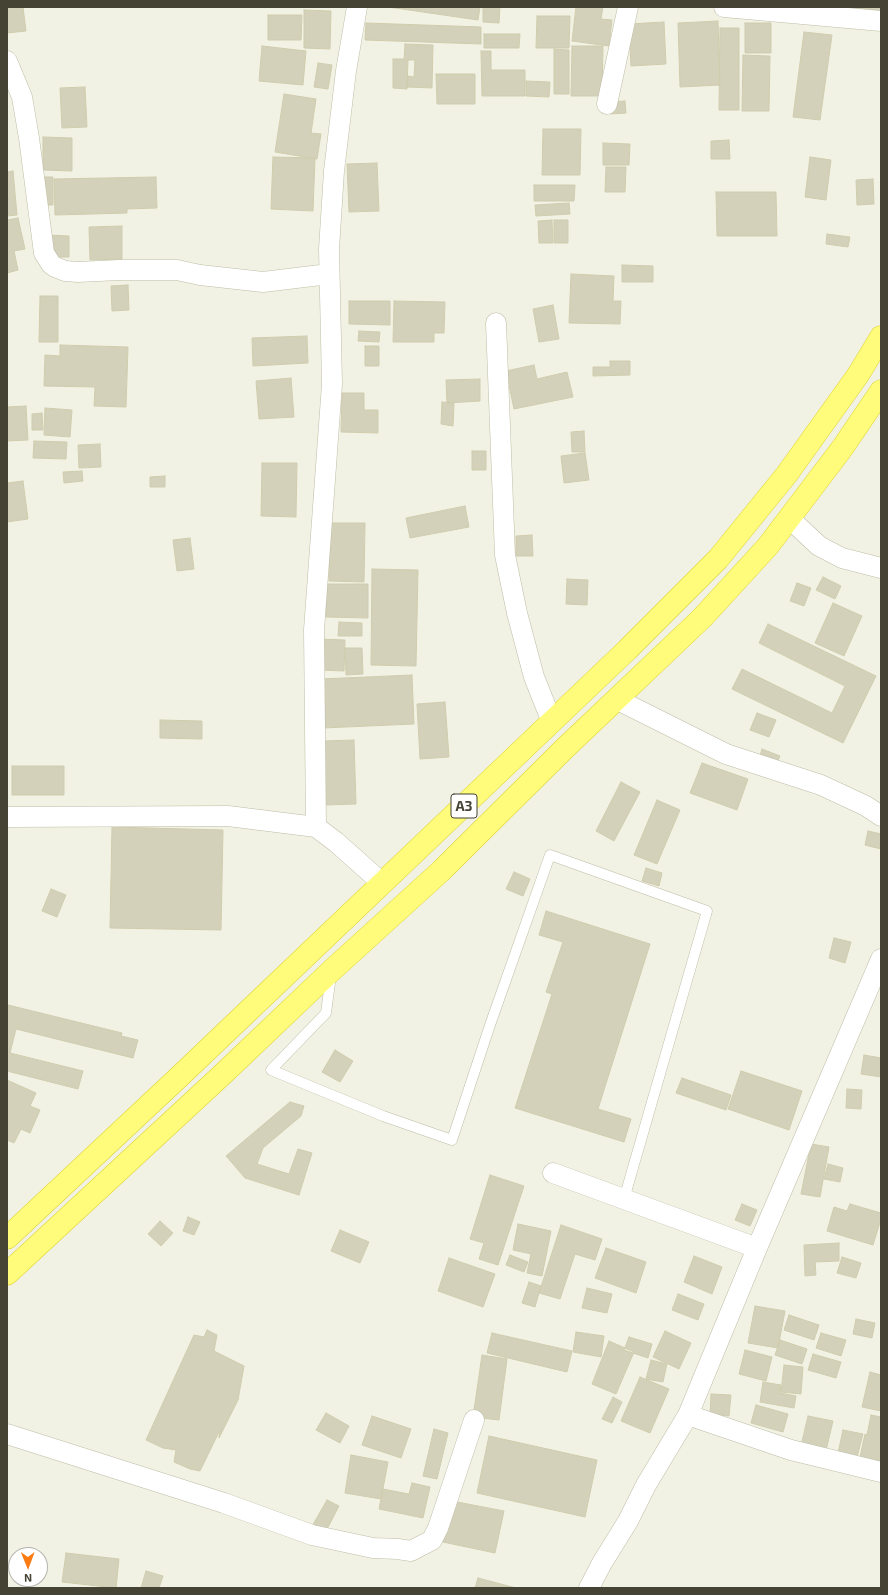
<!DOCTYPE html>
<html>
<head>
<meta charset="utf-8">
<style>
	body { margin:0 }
	#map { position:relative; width:888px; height:1595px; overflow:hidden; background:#f2f2e4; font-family:"Exo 2",sans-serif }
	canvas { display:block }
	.frame { position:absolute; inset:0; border:8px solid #444334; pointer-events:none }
	.north { position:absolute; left:8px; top:1547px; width:40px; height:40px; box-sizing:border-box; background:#fff; border:1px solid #b4b4ae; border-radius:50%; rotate:179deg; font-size:11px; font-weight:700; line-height:16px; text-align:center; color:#444334 }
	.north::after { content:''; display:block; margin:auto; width:14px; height:18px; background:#fb7b13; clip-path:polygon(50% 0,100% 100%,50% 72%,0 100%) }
</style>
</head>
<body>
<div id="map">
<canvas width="888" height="1595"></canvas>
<div class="frame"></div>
<div class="north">N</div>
</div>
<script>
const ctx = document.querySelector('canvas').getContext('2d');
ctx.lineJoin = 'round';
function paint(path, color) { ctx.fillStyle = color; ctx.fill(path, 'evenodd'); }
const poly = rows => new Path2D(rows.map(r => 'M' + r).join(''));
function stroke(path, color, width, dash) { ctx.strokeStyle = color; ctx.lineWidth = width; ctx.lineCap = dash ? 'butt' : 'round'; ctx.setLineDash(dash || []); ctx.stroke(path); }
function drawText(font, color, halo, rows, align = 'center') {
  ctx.font = font + ' "Exo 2",sans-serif'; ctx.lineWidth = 3; ctx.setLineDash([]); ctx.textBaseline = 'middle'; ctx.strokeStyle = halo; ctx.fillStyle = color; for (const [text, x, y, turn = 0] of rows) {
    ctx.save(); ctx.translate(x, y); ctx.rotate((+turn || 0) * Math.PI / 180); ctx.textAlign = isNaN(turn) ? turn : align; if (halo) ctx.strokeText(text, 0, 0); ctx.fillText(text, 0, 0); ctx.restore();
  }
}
const building = poly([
	[7,7,23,7,26,31,7,33,7,7],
	[388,7,480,7,478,20,388,7],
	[483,7,500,7,499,23,483,22,483,7],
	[576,7,603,7,601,19,612,20,609,46,572,41,576,7],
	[842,7,881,7,881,14,842,12,842,7],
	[304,10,331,11,330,49,304,48,304,10],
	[268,15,302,15,301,40,268,40,268,15],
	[537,16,570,16,569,48,536,48,537,16],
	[718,21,720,85,680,87,678,23,718,21],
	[664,22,666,64,631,66,629,24,664,22],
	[366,23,481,27,481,44,365,40,366,23],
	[745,23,771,23,771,53,745,53,745,23],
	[720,28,739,28,739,110,719,110,720,28],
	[804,32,832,35,820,120,793,117,804,32],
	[484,34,520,34,519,48,484,48,484,34],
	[405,44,433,45,432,88,407,87,408,76,414,77,415,60,404,60,405,44],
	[262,46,306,51,303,85,259,81,262,46],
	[572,46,603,46,602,96,571,96,572,46],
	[554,49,569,50,569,94,554,94,554,49],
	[481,51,491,51,491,70,525,70,525,96,482,96,481,51],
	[743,55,770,56,769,111,742,111,743,55],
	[393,59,408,59,407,89,393,88,393,59],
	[318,63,332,65,328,89,314,87,318,63],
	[436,74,475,74,475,104,437,104,436,74],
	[526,81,550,82,549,97,526,96,526,81],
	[85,87,87,127,62,128,60,88,85,87],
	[284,94,316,99,311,133,321,134,317,159,275,152,284,94],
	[625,101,626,113,610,114,609,102,625,101],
	[543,129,581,129,580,175,542,175,543,129],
	[43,137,72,138,72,171,43,170,43,137],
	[729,140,730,159,711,159,711,141,729,140],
	[603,143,630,144,629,165,603,165,603,143],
	[273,157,315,158,313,211,271,209,273,157],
	[810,157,831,160,826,200,805,197,810,157],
	[377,163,379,211,349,212,347,164,377,163],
	[606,167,626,167,625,192,605,192,606,167],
	[13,171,17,215,7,216,7,172,13,171],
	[38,177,53,177,53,205,38,205,38,177],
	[156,177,157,208,127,209,127,213,55,215,54,179,156,177],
	[873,179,874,204,857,205,856,180,873,179],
	[534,185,575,185,574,201,534,201,534,185],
	[716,192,776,192,777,236,717,236,716,192],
	[569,203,570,214,536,216,535,205,569,203],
	[18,218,25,249,14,251,18,270,7,273,7,220,18,218],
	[552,220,553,243,539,243,538,221,552,220],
	[554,220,568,220,568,243,554,243,554,220],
	[122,226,122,259,90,260,89,227,122,226],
	[827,234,850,237,848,247,826,244,827,234],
	[48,235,69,236,69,257,48,257,48,235],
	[622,265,653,266,653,282,622,282,622,265],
	[571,274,614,276,613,301,621,301,620,324,569,323,571,274],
	[128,285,129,310,112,311,111,286,128,285],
	[40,296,58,296,58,342,39,342,40,296],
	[349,301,390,301,390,325,349,324,349,301],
	[394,301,445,302,444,333,434,333,434,342,393,342,394,301],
	[553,305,559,339,539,342,533,309,553,305],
	[359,331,380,332,379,342,358,341,359,331],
	[307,336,308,363,253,366,252,338,307,336],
	[60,345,128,347,126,407,94,406,95,387,44,386,45,355,60,356,60,345],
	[365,346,379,346,379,366,365,366,365,346],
	[610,361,630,361,630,375,593,376,593,367,610,367,610,361],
	[534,365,537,379,567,372,573,397,514,409,506,371,534,365],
	[291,378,294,417,259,419,256,381,291,378],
	[480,379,480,401,447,403,446,380,480,379],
	[342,393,364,393,364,410,378,410,378,433,341,432,342,393],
	[442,402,454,403,453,426,441,424,442,402],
	[26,406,28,440,7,441,7,407,26,406],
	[45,408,72,410,70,437,44,435,45,408],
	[42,413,43,430,32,430,32,414,42,413],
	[584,431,585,452,572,452,571,432,584,431],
	[34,441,67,442,66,459,33,458,34,441],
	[100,444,101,467,79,468,78,445,100,444],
	[472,451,486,451,486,470,472,470,472,451],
	[585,453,589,480,564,483,561,456,585,453],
	[262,463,297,463,296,517,261,516,262,463],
	[82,471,83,481,64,483,63,472,82,471],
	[165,476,165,487,150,487,150,477,165,476],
	[23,481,28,519,7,522,7,483,23,481],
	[465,506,469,527,410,538,406,518,465,506],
	[330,523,365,523,364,582,329,581,330,523],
	[532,535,533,556,516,556,516,536,532,535],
	[190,538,194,569,177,571,173,540,190,538],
	[372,569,418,570,416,666,371,665,372,569],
	[823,577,841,586,835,599,816,590,823,577],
	[567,579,588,580,587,605,566,604,567,579],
	[797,583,811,588,804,606,790,601,797,583],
	[326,584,368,584,368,618,326,617,326,584],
	[833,603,862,616,844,656,815,643,833,603],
	[339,622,362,623,362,636,338,636,339,622],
	[768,624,876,676,843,743,732,689,742,669,832,713,845,686,759,643,768,624],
	[320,639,345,640,344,671,318,670,320,639],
	[345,648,362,648,363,674,346,675,345,648],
	[412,675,414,724,323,728,321,679,412,675],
	[445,702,449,757,420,759,417,704,445,702],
	[757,713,776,720,769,737,750,730,757,713],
	[160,720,202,721,202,739,160,738,160,720],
	[354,740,356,804,325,805,323,741,354,740],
	[762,749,780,756,776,765,759,759,762,749],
	[702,763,748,779,737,810,690,793,702,763],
	[12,766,64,766,64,795,12,795,12,766],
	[621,782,640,792,614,841,596,831,621,782],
	[657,800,680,810,657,864,634,855,657,800],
	[112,827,223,830,221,930,110,928,112,827],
	[868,831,881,834,881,849,865,845,868,831],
	[646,868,662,873,659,886,642,881,646,868],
	[514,872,530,879,523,896,506,889,514,872],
	[51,889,66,895,57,917,42,911,51,889],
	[546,911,650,944,598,1109,631,1119,624,1142,515,1108,552,994,546,992,563,942,539,935,546,911],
	[834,938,851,942,845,963,829,958,834,938],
	[8,1005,122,1033,121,1036,138,1040,133,1058,16,1029,10,1053,83,1071,78,1089,7,1071,7,1011,8,1005],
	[335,1050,353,1061,340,1082,322,1072,335,1050],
	[864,1055,881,1058,881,1077,861,1074,864,1055],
	[741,1071,802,1091,789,1130,728,1109,741,1071],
	[682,1078,731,1095,726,1110,676,1093,682,1078],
	[7,1080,36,1093,30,1106,40,1110,30,1133,21,1129,14,1143,7,1140,7,1080],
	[847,1089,862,1090,861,1109,846,1108,847,1089],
	[290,1102,304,1106,301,1116,263,1148,257,1164,289,1174,298,1149,312,1153,299,1195,245,1178,226,1156,290,1102],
	[811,1144,829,1147,820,1197,801,1194,811,1144],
	[828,1164,843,1168,840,1182,824,1179,828,1164],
	[490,1175,524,1186,498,1265,479,1259,484,1243,470,1239,490,1175],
	[742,1204,757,1210,750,1226,735,1220,742,1204],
	[850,1204,881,1213,881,1219,873,1245,827,1231,834,1207,847,1211,850,1204],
	[188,1217,200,1222,194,1235,183,1231,188,1217],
	[160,1221,173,1233,161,1246,148,1234,160,1221],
	[518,1224,551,1231,542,1276,527,1273,531,1254,513,1250,518,1224],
	[561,1225,602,1239,595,1260,575,1254,560,1299,539,1293,561,1225],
	[340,1230,369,1242,360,1263,331,1251,340,1230],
	[839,1243,839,1261,815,1262,816,1275,805,1276,804,1245,839,1243],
	[606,1248,646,1262,636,1293,595,1278,606,1248],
	[510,1255,528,1262,524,1272,506,1265,510,1255],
	[694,1256,722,1267,712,1294,684,1282,694,1256],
	[842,1257,861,1263,856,1278,837,1273,842,1257],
	[449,1258,495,1274,483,1307,438,1291,449,1258],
	[529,1282,541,1286,535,1307,522,1303,529,1282],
	[587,1288,612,1294,607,1313,582,1308,587,1288],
	[678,1294,704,1304,698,1320,672,1310,678,1294],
	[755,1306,785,1311,778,1348,748,1343,755,1306],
	[789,1315,819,1325,814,1340,784,1330,789,1315],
	[856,1319,875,1323,872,1338,853,1334,856,1319],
	[207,1330,217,1335,214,1351,244,1366,238,1400,219,1438,220,1430,200,1471,190,1469,174,1462,176,1450,163,1448,146,1440,194,1335,204,1337,207,1330],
	[665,1331,691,1343,679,1369,653,1357,665,1331],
	[576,1332,604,1336,601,1357,573,1352,576,1332],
	[492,1333,572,1351,567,1372,487,1353,492,1333],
	[821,1333,846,1340,841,1356,816,1348,821,1333],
	[629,1337,652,1344,648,1358,624,1350,629,1337],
	[780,1340,807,1349,802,1364,775,1355,780,1340],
	[609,1341,634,1352,616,1394,592,1384,609,1341],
	[745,1350,772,1357,766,1381,739,1374,745,1350],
	[813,1354,841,1362,836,1378,808,1370,813,1354],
	[482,1355,507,1359,499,1420,473,1417,482,1355],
	[651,1360,667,1364,663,1382,646,1379,651,1360],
	[784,1365,803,1367,801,1394,781,1392,784,1365],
	[870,1372,881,1375,881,1411,862,1407,870,1372],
	[640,1377,669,1389,650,1433,621,1421,640,1377],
	[763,1382,781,1385,780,1393,796,1396,794,1408,760,1402,763,1382],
	[711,1394,731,1395,729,1416,710,1414,711,1394],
	[613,1397,622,1402,612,1423,602,1419,613,1397],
	[756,1405,788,1414,783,1432,751,1423,756,1405],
	[326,1413,349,1426,340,1443,316,1430,326,1413],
	[871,1415,881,1417,881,1461,860,1457,865,1434,867,1435,871,1415],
	[372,1416,411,1429,401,1458,362,1445,372,1416],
	[808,1416,833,1421,825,1455,800,1450,808,1416],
	[434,1429,448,1433,437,1479,423,1476,434,1429],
	[843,1430,863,1434,857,1457,838,1453,843,1430],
	[489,1436,597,1460,585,1517,477,1493,489,1436],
	[351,1455,388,1462,381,1499,345,1493,351,1455],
	[412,1483,430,1487,423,1518,379,1509,383,1489,409,1494,412,1483],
	[327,1500,339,1506,324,1535,311,1528,327,1500],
	[452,1501,504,1511,495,1553,443,1542,452,1501],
	[66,1553,119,1559,116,1588,62,1582,66,1553],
	[146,1571,163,1576,159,1588,141,1588,146,1571],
	[478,1578,516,1588,475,1588,478,1578]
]);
const service = poly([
	[331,975,326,1013,271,1070,383,1116,452,1140,490,1025,550,855,707,911,624,1199]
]);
const minor = poly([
	[724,7,881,21],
	[7,61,22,97,29,138,44,253,51,264,55,267,65,271,78,272,119,270,177,270,200,275,263,282,329,274],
	[607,104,628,7],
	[496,323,505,555,517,613,534,677,552,722],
	[789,518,819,546,842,558,881,568],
	[616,699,726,754,821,785,866,806,881,816],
	[7,817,228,816,316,827,336,842,382,883],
	[316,827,314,630,332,384,329,249,334,171,346,71,357,7],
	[553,1173,757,1248],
	[688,1415,791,1450,881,1472],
	[7,1434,224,1503,312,1535,373,1548,398,1549,411,1551,432,1540,438,1528,474,1420],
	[589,1588,602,1563,628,1521,646,1485,688,1415,757,1248,881,959]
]);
const trunk = poly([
	[7,1238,180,1076,627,650,718,559,787,474,858,375,881,337],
	[7,1274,224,1073,331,971,441,871,564,749,702,618,768,546,843,447,881,391]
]);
const shields = [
	[464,806,26]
];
const shieldNames = [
	["A3",464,806]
];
paint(building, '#d4d1ba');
stroke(building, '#cfccad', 1);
stroke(service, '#bebda7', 11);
stroke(minor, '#bebda7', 21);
stroke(trunk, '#ded233', 23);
stroke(service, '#fff', 10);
stroke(minor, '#fff', 20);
stroke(trunk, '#fefc7a', 22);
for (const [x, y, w] of shields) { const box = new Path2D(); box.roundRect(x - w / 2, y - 12, w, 24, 3); ctx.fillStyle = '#fff'; ctx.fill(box); stroke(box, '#444334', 1); }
drawText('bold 14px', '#444334', null, shieldNames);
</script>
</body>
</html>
